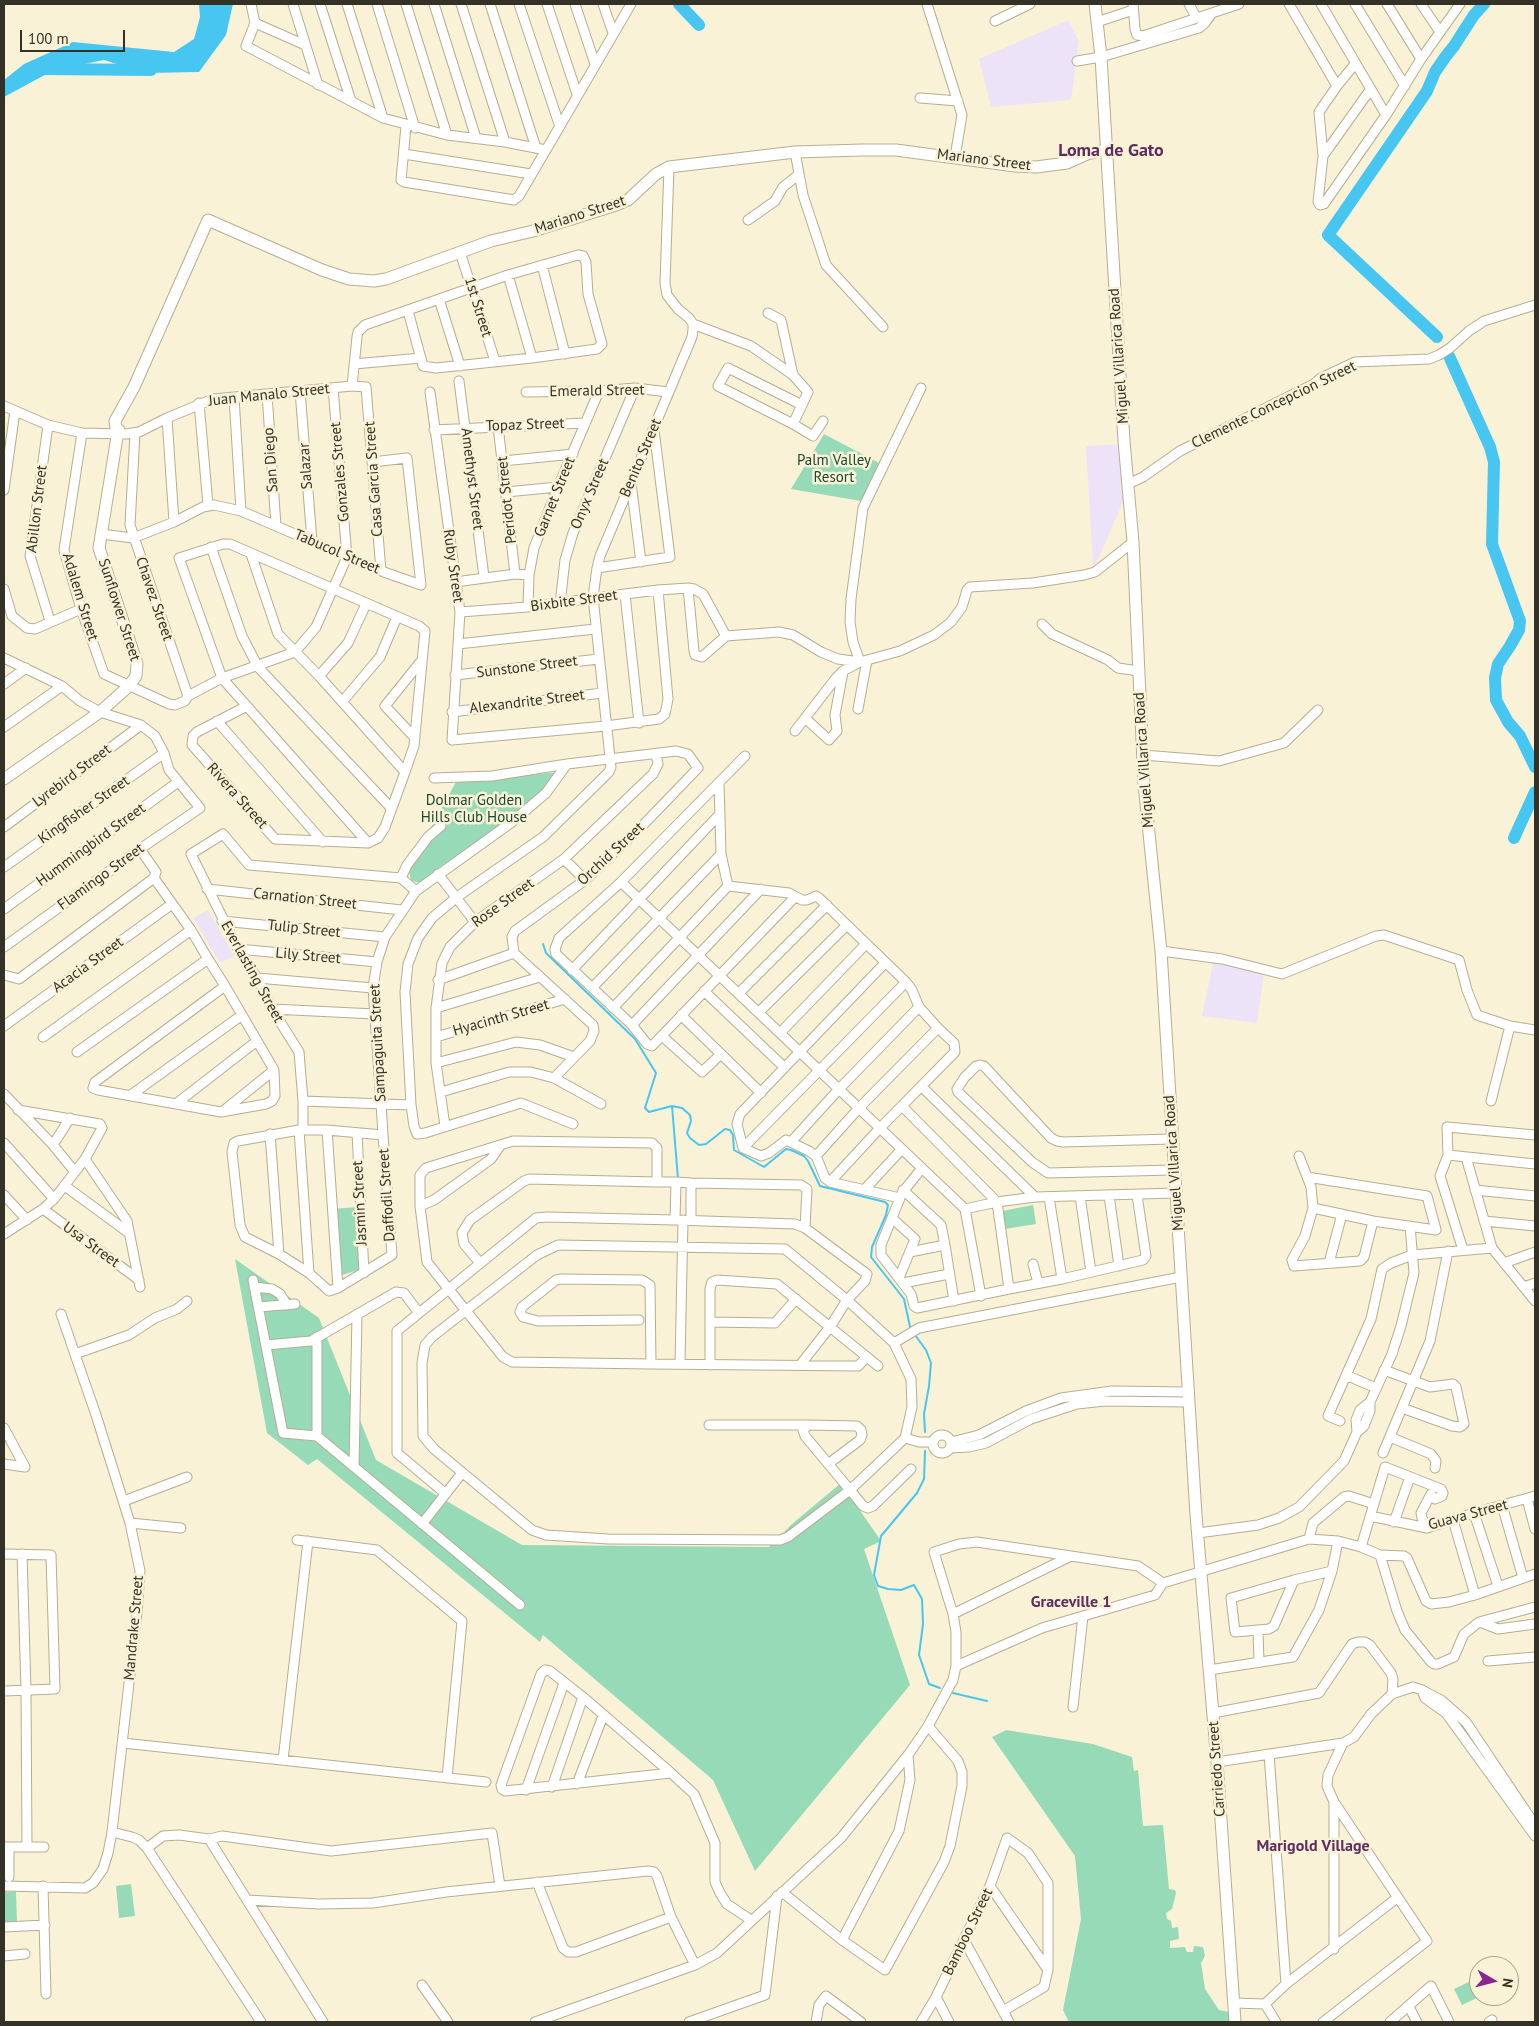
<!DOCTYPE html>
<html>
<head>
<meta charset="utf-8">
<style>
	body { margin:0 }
	#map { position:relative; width:1539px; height:2026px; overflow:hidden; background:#faf2d6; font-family:"PT Sans",sans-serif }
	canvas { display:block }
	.frame { position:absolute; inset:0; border:5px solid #343126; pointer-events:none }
	.north { position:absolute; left:1469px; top:1956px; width:50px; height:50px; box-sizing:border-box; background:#faf2d6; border:1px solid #aba590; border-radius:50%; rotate:98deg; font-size:14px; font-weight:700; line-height:20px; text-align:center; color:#343126 }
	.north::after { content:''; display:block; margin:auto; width:18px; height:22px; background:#892790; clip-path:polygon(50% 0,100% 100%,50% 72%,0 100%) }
	.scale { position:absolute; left:20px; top:30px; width:105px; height:22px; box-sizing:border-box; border:2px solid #343126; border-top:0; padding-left:6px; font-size:15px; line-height:18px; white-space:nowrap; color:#343126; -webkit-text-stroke:4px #faf2d6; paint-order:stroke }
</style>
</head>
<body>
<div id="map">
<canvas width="1539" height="2026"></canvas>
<div class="frame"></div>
<div class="north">N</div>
<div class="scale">100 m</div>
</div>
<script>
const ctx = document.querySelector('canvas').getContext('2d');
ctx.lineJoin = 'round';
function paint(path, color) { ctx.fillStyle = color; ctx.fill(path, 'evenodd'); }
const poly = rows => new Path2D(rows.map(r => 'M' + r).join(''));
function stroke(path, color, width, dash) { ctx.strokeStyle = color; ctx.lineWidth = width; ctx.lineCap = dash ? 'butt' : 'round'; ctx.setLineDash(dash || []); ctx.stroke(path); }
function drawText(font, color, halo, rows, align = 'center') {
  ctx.font = font + ' "PT Sans",sans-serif'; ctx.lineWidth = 5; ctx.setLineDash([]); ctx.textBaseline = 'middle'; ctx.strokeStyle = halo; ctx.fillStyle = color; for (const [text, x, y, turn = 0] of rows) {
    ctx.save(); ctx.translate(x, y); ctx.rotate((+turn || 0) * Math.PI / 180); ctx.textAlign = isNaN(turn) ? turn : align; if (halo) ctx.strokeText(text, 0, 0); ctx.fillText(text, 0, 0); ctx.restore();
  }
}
const commercial = poly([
	[1123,444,1125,498,1099,557,1093,567,1086,446]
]);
const education = poly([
	[1068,20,1079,41,1071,100,991,107,979,59],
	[208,910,234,956,220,963,193,918],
	[1214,959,1264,973,1257,1023,1202,1016]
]);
const green = poly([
	[824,434,879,463,861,501,791,489],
	[560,772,548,790,509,820,440,867,419,883,411,880,408,869,456,782],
	[1033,1205,1036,1224,1005,1229,1002,1211],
	[357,1207,361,1269,339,1276,333,1209],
	[235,1259,319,1318,376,1460,522,1545,769,1547,792,1524,841,1483,881,1541,864,1549,910,1685,755,1871,713,1780,543,1635,540,1642,317,1459,308,1465,267,1433],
	[1006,1730,1093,1744,1132,1757,1134,1771,1138,1770,1143,1826,1163,1825,1169,1889,1175,1890,1176,1893,1172,1909,1166,1913,1167,1919,1171,1921,1172,1928,1178,1927,1179,1939,1170,1941,1170,1948,1185,1947,1187,1952,1193,1952,1194,1946,1203,1947,1205,1956,1201,1963,1205,1989,1219,2010,1229,2012,1230,2022,1069,2022,1063,2010,1081,1919,1075,1856,992,1737],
	[131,1884,135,1916,119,1918,116,1886],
	[4,1892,16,1892,17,1922,4,1923],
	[1479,1977,1479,1996,1481,1996,1462,2005,1454,1989]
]);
const water = poly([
	[199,4,233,4,226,35,199,72,145,73,104,60,54,70,4,97,4,80,24,64,73,42,174,52,194,39,200,17]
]);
const stream = poly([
	[543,944,546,953,635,1039,656,1073,645,1108,649,1112,672,1106,682,1108,690,1115,691,1121,687,1133,690,1138,699,1145,706,1144,725,1129,730,1130,733,1135,734,1150,764,1167,786,1149,791,1150,804,1156,808,1161,820,1186,885,1202,888,1205,886,1215,872,1247,871,1257,904,1299,910,1327],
	[672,1106,678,1179],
	[915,1335,926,1350,931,1363,929,1386,924,1414,925,1432],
	[925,1451,924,1479,917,1493,881,1536,874,1575,878,1586,888,1589,901,1590,914,1585,922,1599,923,1624,919,1655,929,1684,940,1688],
	[953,1693,987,1701]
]);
const river = poly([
	[679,4,699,25],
	[43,69,151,70],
	[1437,337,1328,235,1427,91,1435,72,1446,56,1454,46,1474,15,1484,4],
	[1449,356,1490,447,1494,462,1492,544,1520,621,1519,630,1510,646,1498,664,1495,678,1496,700,1508,722,1520,736,1535,767],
	[1514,838,1535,792]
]);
const minor = poly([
	[251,4,255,23,246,46,383,118,447,135,505,142,546,150,631,4],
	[293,4,318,85],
	[320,4,351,101],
	[347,4,383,118],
	[377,4,415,128],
	[406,4,447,135],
	[434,4,476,138],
	[461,4,505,142],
	[490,4,536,148],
	[519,4,559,124],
	[547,4,577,94],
	[575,4,595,64],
	[603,4,613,33],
	[927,4,962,115,955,157],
	[1133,4,1135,29,1137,35,1143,36,1239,4],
	[1189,4,1196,17],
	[1289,4,1337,86],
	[1321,4,1386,115],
	[1355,4,1405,86],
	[1387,4,1421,59],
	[1421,4,1440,32],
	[995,21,1030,4],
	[1097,22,1133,10],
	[255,23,305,45],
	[1077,61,1101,57,1199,28,1205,23,1212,13],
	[1355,64,1337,86,1319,112,1323,156,1318,202,1320,205,1324,204,1386,115,1421,59,1460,4],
	[920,98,958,101],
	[406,126,401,180,404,182,514,200,519,196,546,150],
	[795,152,803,195,826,265,883,327],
	[404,154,531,174],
	[1323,156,1370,90],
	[748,220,775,201,783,187,798,175],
	[460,252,495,361],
	[542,265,565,354],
	[508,275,532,358],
	[439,299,460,366],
	[768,313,781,320,793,375],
	[693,324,751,346,793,375,808,392,793,424,813,436,823,421],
	[354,364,421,358],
	[459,381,484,577],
	[352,386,357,337,358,332,365,325,508,275,578,255,583,256,586,262,588,294,602,344,597,349,532,358,436,368,423,366,408,311],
	[300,391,312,541],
	[430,392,460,612,452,740,606,726,659,719,665,714,668,699,658,590],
	[526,392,599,391,635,388,668,392],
	[267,394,276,526],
	[234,397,241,511],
	[199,403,208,505],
	[4,406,48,425,82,433,126,434,139,432,167,418,213,399,352,386,366,387,381,571],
	[167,418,174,522],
	[793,424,718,386,728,368,802,405],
	[48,425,30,556,50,621],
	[498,426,515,574],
	[434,430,585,423],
	[82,433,64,550,81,609,104,674,169,704,175,705,185,701,188,696,130,525,135,433],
	[503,461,573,454],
	[631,483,641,562],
	[1128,484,1143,477,1180,451,1314,384,1321,378,1355,362,1429,359,1439,355,1450,348,1469,331,1484,321,1535,305],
	[4,490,15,411],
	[506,492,558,487],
	[101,534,133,538,174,522,203,507,214,505,241,511,381,571,421,585,407,458,372,462],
	[211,547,242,636,258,667,391,808],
	[597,568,670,557,654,430],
	[455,582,515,574,529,575],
	[4,589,12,616,27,628,35,629,81,609],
	[625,594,639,723],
	[560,604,565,560,573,533,635,388],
	[528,607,529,575,534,548,558,487,599,391],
	[460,612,528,607,625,594,658,590,688,588,694,589,703,594,726,636,702,657,695,655,694,651,688,588],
	[1042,624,1052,634,1108,660,1118,668,1139,671],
	[726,636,779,632,793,635,821,652,838,659,860,662,900,651,934,635,951,622,962,607,967,590,970,587,1033,583,1084,575,1095,572,1133,542],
	[458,644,595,629],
	[4,658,62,686,80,701,100,712,141,725,155,736,164,753,169,770,200,808,140,849,4,947],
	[455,675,599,659],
	[319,676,348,643,366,604],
	[4,684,26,668],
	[188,696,222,678,295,652,316,627,347,557,333,388],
	[342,702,380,657,397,617],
	[247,706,197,732,193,736,192,745,275,839,368,843,378,838,385,827,405,772,319,676,278,634,251,554],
	[858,709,867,660],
	[452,712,602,693],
	[806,719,829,740,837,731,835,715,843,672],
	[217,721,323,842],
	[4,727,62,686],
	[795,731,836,678,843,671,860,662,853,642,850,622,851,599,863,508,921,388],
	[415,738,385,706,422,660],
	[1143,755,1219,761,1284,743,1318,710],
	[745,756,621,882,559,938,555,949,556,954,632,1025,647,1044,652,1046,795,897],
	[434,778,492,776,567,764,676,751,688,754,698,768,645,823,585,880,515,931,512,937,514,953,593,1025,594,1031,590,1041,554,1078],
	[719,782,721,854,728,886,789,893,802,900,807,900,816,896,819,898,906,982,912,990,919,1007,938,1028,954,1043,955,1052,952,1055,880,1128,830,1182],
	[4,827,141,725],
	[368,843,222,678,179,558,223,544,230,544,419,626,425,631,414,746,405,772],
	[564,859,585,880],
	[4,867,164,753],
	[438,874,475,922],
	[154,878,191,930,208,959,225,986,242,1015,274,1070,275,1096,272,1101,266,1104,221,1112,98,1090,93,1088,95,1082,225,986],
	[621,882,965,1209,997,1202,1035,1197,1176,1193],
	[207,889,402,910],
	[416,891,401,878,407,865,428,837,441,826],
	[4,909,178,782],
	[222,921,385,937],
	[238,949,377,962],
	[1161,951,1222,959,1282,974,1376,936,1384,935,1459,960,1467,990,1477,1015,1510,1026,1535,1030],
	[885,963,740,1114,737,1124,743,1148,761,1156,769,1153,786,1140,809,1151,816,1156,825,1178,830,1182,900,1198,881,1245,881,1255,911,1294,914,1306,917,1308,1009,1289],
	[572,970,719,815],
	[4,975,19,979,154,878,156,872,140,849],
	[257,978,373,988],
	[438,980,514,953],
	[592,988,721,854],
	[704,991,784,1067],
	[739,993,827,905],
	[436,1008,540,977],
	[613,1008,728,886],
	[272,1009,375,1014],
	[759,1012,847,925],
	[681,1015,761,1093],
	[632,1025,761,889],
	[4,1026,172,904],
	[780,1033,866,944],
	[662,1036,702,1072,721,1054],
	[43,1037,191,930],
	[436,1037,565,999],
	[77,1052,208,959],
	[436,1063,516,1042,540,1045,574,1057],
	[922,1087,1035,1197],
	[441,1092,509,1072,531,1072,554,1078,601,1104],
	[4,1094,53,1145,75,1172],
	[131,1095,242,1015],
	[303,1101,411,1105],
	[1491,1101,1510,1026],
	[177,1103,257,1041],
	[902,1106,997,1202,1009,1289,1062,1279,1049,1197],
	[222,1112,274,1070],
	[573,1124,521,1103,425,1133,417,1134,414,1126,411,1105,405,992,408,964,418,938,432,918,457,897,543,837,609,772,611,767,593,597,597,568,600,556,692,337,693,330,693,324,689,318,678,309,667,295,665,283,669,167],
	[445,1126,436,1063,436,1008,442,963,450,947,475,922,564,859,653,774,658,764,656,754],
	[299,1130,309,1273],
	[303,1130,303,1101,299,1052,272,1009,257,978,238,949,191,854,223,834,249,865,401,878],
	[327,1130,338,1288],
	[357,1133,364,1273],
	[270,1134,279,1254],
	[383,1135,327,1130,299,1130,238,1141,234,1143,232,1152,240,1225,245,1237,279,1254,309,1273,329,1291,338,1288,392,1255,383,1135,381,1103,373,988,377,962,385,937,416,891,512,822,546,793,567,764],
	[1172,1139,1063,1142,1057,1141,1051,1138,984,1066,980,1065,976,1066,965,1077,957,1089,958,1092,1032,1162,1048,1173,1174,1170],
	[791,1142,839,1089,919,1007],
	[4,1143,54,1199],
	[53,1145,70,1118],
	[500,1146,491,1159,434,1200,420,1206,427,1262,503,1357,512,1362,651,1364,650,1285,642,1280,561,1279,556,1280,522,1307,520,1312,523,1317,538,1321,639,1320],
	[743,1148,906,982],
	[1448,1155,1535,1164],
	[816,1156,859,1108,938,1028],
	[1299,1156,1311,1187,1313,1208,1305,1236,1292,1260,1294,1266,1360,1261,1364,1257,1373,1221],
	[1466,1157,1492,1248,1535,1301],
	[85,1159,127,1221,140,1287],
	[1307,1177,1427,1196,1436,1230,1373,1221,1313,1208],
	[691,1183,676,1182,675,1220,795,1224,805,1228,867,1274,865,1281,847,1300,830,1327,800,1365],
	[65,1186,129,1233],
	[865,1189,902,1149],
	[903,1190,941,1225,945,1245,910,1252],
	[1475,1190,1535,1196],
	[902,1193,922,1168],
	[4,1195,27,1220],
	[1109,1195,1119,1266],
	[1080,1196,1091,1272],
	[420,1206,420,1175,426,1168,513,1141,652,1143,657,1148,657,1182,676,1182],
	[43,1209,139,1280],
	[965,1209,981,1296],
	[893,1219,915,1239,899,1278],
	[691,1220,691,1183,801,1185,807,1189,805,1228],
	[1484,1221,1535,1226],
	[4,1234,43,1209,54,1199,85,1159,102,1128,100,1124,18,1110],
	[945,1245,954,1301],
	[1463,1250,1440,1176,1448,1155,1447,1127,1535,1135],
	[480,1263,464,1244,462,1233,470,1220,524,1181,529,1179,657,1182],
	[1329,1263,1342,1214],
	[1504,1263,1535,1252],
	[1033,1264,1038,1283],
	[1062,1279,1143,1260,1146,1256,1137,1195],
	[253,1280,283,1433,317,1436,520,1605],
	[903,1283,949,1274],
	[254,1287,272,1289,280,1294,287,1305],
	[1524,1287,1535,1283],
	[258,1307,295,1304],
	[710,1322,775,1323,796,1299],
	[894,1343,919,1328,1181,1277],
	[266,1345,311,1341,396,1292,404,1293,419,1313],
	[75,1354,129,1335,155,1318,177,1309,187,1301],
	[651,1364,858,1366,867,1357],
	[680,1364,683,1220],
	[710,1365,710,1289,712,1282,717,1280,777,1284,878,1366],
	[1384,1370,1430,1387,1453,1384,1456,1387,1464,1424,1460,1427,1452,1426,1402,1408],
	[1346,1375,1376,1388],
	[1340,1421,1328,1416,1371,1319,1382,1269,1391,1263,1412,1255,1492,1248],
	[709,1425,808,1425,803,1430,805,1436,850,1490,788,1537,780,1540,608,1539,546,1535,532,1530,515,1516,434,1449,423,1436,422,1363,425,1345,432,1337,537,1255,558,1245,785,1249,847,1300,894,1343,911,1379,912,1407,905,1438,850,1490,863,1506,868,1508,873,1506,911,1469],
	[808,1425,857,1426,861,1430,862,1435,860,1440,828,1464],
	[4,1428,25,1467],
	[1357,1432,1364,1426,1370,1411,1370,1402,1392,1354,1401,1326,1414,1273,1410,1226],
	'933 1444a9 9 0 1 1 18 0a9 9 0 1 1-18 0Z',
	[317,1436,317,1337],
	[1390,1437,1431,1454,1436,1461,1435,1468],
	[905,1438,919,1442,933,1442],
	[951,1442,979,1435,1026,1411,1061,1398,1112,1391,1189,1392],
	[950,1448,969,1447,986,1443,1031,1419,1077,1404,1105,1401,1189,1402],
	[1383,1453,1430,1341,1448,1251],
	[4,1464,25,1467],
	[354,1467,357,1314],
	[446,1494,397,1453,397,1331,536,1218,547,1217,675,1220],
	[1527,1499,1535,1529],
	[124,1501,187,1477],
	[1502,1505,1523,1578],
	[1474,1513,1498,1586],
	[1370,1516,1427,1528,1474,1513,1535,1496],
	[1453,1520,1475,1595],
	[1394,1522,1410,1477],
	[130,1523,181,1528],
	[422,1524,462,1473],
	[1427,1528,1422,1518,1421,1513,1431,1494],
	[1198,1533,1258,1525,1279,1518,1299,1507,1344,1461,1357,1432,1356,1420,1360,1410,1370,1402],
	[1309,1539,1313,1523,1344,1497,1349,1496,1374,1504],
	[297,1540,377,1550,462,1621,447,1778],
	[1361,1547,1385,1467,1441,1489,1443,1493,1442,1496,1435,1499,1431,1497],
	[4,1554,51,1555,55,1689,4,1691],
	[22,1554,26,1690,27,1847],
	[1380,1555,1404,1556,1407,1558,1426,1601,1431,1604,1449,1602,1475,1595,1535,1574],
	[1294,1580,1274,1626,1269,1629,1235,1632,1231,1598,1294,1580,1332,1571],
	[953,1614,1071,1556],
	[1480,1622,1498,1629,1535,1624],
	[1258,1631,1259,1662],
	[1488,1661,1535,1657],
	[956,1666,1042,1628,1155,1595,1163,1583,1309,1539,1338,1541,1361,1547,1380,1555,1397,1611,1405,1630,1431,1662,1434,1664,1438,1664,1454,1657,1464,1634,1479,1622,1535,1607],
	[1209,1670,1293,1657,1319,1610,1332,1571,1338,1541],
	[1422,1690,1441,1700,1466,1722,1535,1825],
	[1073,1707,1083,1616],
	[1213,1713,1319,1693,1352,1644,1358,1642,1365,1642,1370,1645,1391,1673,1393,1679,1392,1694],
	[123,1743,486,1782],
	[1269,1754,1286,1984],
	[283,1760,308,1541],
	[1217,1762,1343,1743,1354,1737,1371,1714,1392,1694,1413,1687,1422,1690,1425,1698,1446,1713,1535,1836],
	[671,1773,583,1697,550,1671,545,1670,541,1674,501,1785,502,1789,505,1791,671,1773,694,1794,715,1843,715,1882,720,1893,727,1904,751,1920],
	[577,1784,603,1716],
	[552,1787,583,1697],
	[526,1790,564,1683],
	[1334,1802,1334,1949],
	[112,1832,132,1837,139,1840,147,1848,261,2022],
	[209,1839,323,2022],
	[4,1847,44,1847],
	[9,1847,9,1877],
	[147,1848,163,1836,179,1835,209,1839,222,1836,331,1851,492,1833,500,1886],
	[537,1882,563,1948,568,1952,576,1952,671,1917],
	[4,1886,85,1888,93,1883,103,1869,108,1853,112,1832,137,1613,140,1571,130,1523,96,1415,61,1314],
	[43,1886,46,1994],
	[990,1886,1048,1970],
	[782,1892,842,1940,885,1970,944,1862,950,1846,962,1786,962,1772,958,1761,928,1726],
	[247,1900,319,1904,373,1903,446,1892,648,1871,654,1872,657,1876,671,1917,695,1965],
	[4,1927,45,1925],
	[842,1940,899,1831,910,1780,908,1755],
	[964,1940,1009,2022],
	[4,1956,25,1954],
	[422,1985,448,2022],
	[936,1997,949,2022],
	[1234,2003,1265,2004,1286,1984,1397,1898],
	[1265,2004,1276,2022],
	[1409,2007,1417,2022],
	[535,2022,695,1965,717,1953,841,1838,908,1755,928,1726,953,1680,956,1666,956,1632,953,1614,934,1552,959,1544,977,1542,1138,1566,1163,1583],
	[689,2022,765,1995,777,1896],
	[816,2022,819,2005,826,1996,861,2022],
	[921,2022,936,1997,990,1886,1007,1838,1028,1853,1048,1883,1048,1970,1044,1987,1003,2011],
	[1323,2022,1427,1941,1334,1802,1327,1786,1328,1775,1343,1743],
	[1390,2022,1431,1986,1449,2022],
	[1489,2022,1492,2020]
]);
const major = poly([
	[1095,4,1101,57,1124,441,1133,542,1144,784,1161,951,1196,1515,1217,1762,1235,2022],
	[117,437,115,421,134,387,208,220,322,270,349,279,374,281,386,279,491,241,533,231,616,205,628,200,656,174,669,167,795,152,862,150,896,150,1015,166,1036,167,1067,163,1087,154,1105,150],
	[4,779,100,712,129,686,136,676,137,664,99,548,117,437,119,430]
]);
const streetNames = [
	["Mariano Street",984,160,7],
	["Mariano Street",580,215,-18],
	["1st Street",478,307,73],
	["Miguel Villarica Road",1119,356,-94],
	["Emerald Street",597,391,-1],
	["Juan Manalo Street",269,395,-6],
	["Clemente Concepcion Street",1274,405,-26],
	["Topaz Street",525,425,-2],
	["Benito Street",641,458,-67],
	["San Diego",271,460,-94],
	["Salazar",306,466,-94],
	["Gonzales Street",340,472,-95],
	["Casa Garcia Street",374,479,-94],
	["Amethyst Street",472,479,83],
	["Onyx Street",590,494,-67],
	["Garnet Street",555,497,-68],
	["Peridot Street",507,500,-96],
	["Abillon Street",37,509,-83],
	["Tabucol Street",337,552,23],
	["Ruby Street",453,566,82],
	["Adalem Street",80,597,73],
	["Chavez Street",154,599,71],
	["Bixbite Street",574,601,-8],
	["Sunflower Street",119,610,72],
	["Sunstone Street",527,667,-7],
	["Alexandrite Street",527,702,-7],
	["Miguel Villarica Road",1144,760,-94],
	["Lyrebird Street",72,776,-37],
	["Rivera Street",237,796,48],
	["Kingfisher Street",84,810,-35],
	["Hummingbird Street",91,845,-36],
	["Orchid Street",611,854,-43],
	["Flamingo Street",101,877,-36],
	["Carnation Street",305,899,6],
	["Rose Street",503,903,-36],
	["Tulip Street",304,929,6],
	["Lily Street",308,956,5],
	["Acacia Street",88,965,-36],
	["Everlasting Street",252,972,61],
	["Hyacinth Street",501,1018,-16],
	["Sampaguita Street",378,1043,-93],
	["Miguel Villarica Road",1174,1163,-94],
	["Daffodil Street",387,1195,-94],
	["Jasmin Street",360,1203,-93],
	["Usa Street",91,1245,36],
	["Guava Street",1468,1515,-15],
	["Mandrake Street",134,1628,-85],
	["Carriedo Street",1217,1769,-94],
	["Bamboo Street",968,1932,-64]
];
const parkNames = [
	["Palm Valley",834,461],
	["Resort",834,478],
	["Dolmar Golden",474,801],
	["Hills Club House",474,818]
];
const neighbourhoodNames = [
	["Graceville 1",1071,1602],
	["Marigold Village",1313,1846]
];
const quarterNames = [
	["Loma de Gato",1111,151]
];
paint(commercial, '#ece3f9');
paint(education, '#ede3f8');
paint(green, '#97dab7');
paint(water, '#48c6f2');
stroke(stream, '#48c6f2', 2);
stroke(river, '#48c6f2', 12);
stroke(minor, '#b5ae93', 11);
stroke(major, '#b5ae93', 13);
stroke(minor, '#fff', 9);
stroke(major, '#fff', 11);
drawText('15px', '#343126', '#faf2d6', streetNames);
drawText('15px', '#194631', '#faf2d6', parkNames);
drawText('bold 16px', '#5d2d60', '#faf2d6', neighbourhoodNames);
drawText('bold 18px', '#5d2d60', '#faf2d6', quarterNames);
</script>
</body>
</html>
